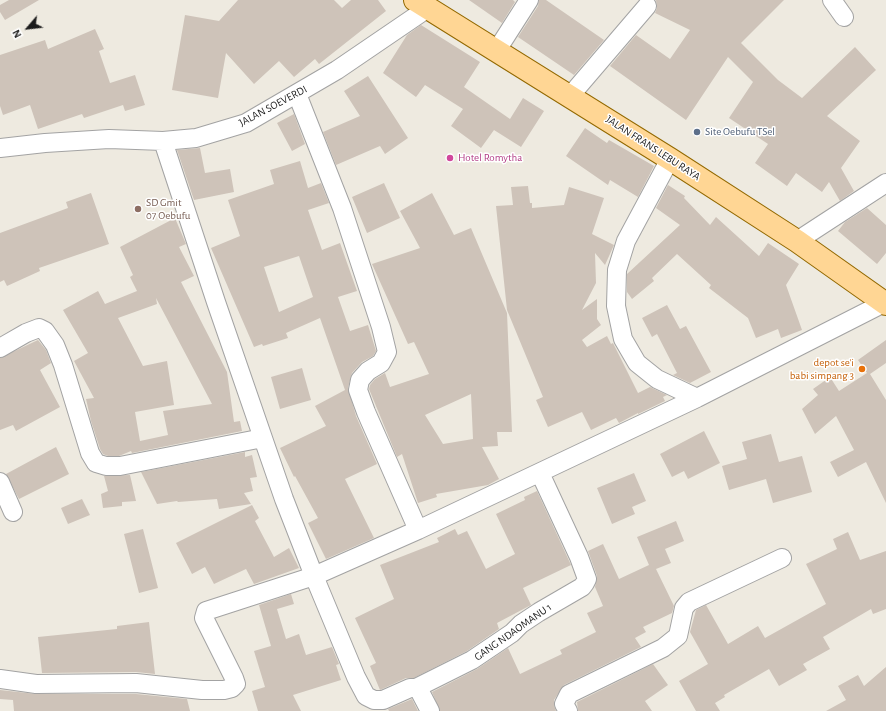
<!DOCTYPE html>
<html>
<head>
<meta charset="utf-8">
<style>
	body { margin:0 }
	#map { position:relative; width:886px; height:711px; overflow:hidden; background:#eeeae0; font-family:"Alegreya Sans",sans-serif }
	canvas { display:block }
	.north { position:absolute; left:8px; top:8px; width:40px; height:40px; -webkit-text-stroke:3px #fff; paint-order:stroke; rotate:242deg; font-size:11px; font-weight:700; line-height:16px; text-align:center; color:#1c1c1c }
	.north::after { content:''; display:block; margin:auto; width:14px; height:18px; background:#1c1c1c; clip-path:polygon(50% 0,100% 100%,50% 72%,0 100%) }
</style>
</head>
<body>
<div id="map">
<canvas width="886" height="711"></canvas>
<div class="north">N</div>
</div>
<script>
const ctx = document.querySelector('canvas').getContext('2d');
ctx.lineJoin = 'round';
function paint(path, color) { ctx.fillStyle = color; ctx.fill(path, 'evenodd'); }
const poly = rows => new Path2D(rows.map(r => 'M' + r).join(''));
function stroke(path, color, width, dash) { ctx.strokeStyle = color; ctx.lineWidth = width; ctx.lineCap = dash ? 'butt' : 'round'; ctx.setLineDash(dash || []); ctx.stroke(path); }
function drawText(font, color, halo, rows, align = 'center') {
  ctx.font = font + ' "Alegreya Sans",sans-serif'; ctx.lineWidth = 3; ctx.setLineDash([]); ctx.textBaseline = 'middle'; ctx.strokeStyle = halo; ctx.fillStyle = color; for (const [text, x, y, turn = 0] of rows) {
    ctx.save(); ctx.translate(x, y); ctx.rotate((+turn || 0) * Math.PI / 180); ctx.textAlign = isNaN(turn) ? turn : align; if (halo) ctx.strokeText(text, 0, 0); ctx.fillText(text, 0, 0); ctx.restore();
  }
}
const building = poly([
	[9,0,39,0,5,20,0,12,0,5],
	[238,0,334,0,342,8,351,0,378,0,386,11,319,64,315,59,294,77,279,61,254,84,226,53,218,98,172,90,185,15,219,21],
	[469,0,513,0,515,2,502,23],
	[539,0,546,0,604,40,574,75,518,37,538,6],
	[656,0,784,0,741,43,778,80,802,98,855,47,876,70,827,116,860,141,841,168,854,191,840,201,829,182,822,192,796,173,787,186,755,163,768,144,729,118,753,82,728,57,686,120,610,66,636,35,670,59,690,30,655,13,657,8],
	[421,25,480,62,464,87,510,119,523,98,544,111,521,147,494,130,481,148,451,126,463,109,425,85,416,97,383,73,407,35],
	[95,29,104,49,99,51,110,83,135,75,145,105,125,111,123,105,84,118,82,114,38,129,30,105,3,115,0,106,0,55,45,40,48,49],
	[368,76,408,138,385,154,380,146,336,165,323,132,360,116,344,91],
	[294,114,305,144,292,151,277,123],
	[585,128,607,143,609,140,654,166,638,197,610,180,608,185,566,156],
	[200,148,205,173,230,169,234,192,194,200,177,150],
	[300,161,308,188,321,183,329,203,308,210,322,250,340,243,357,291,338,297,350,331,368,325,376,351,373,356,362,362,352,373,348,388,356,416,377,464,345,479,374,538,326,559,308,523,318,518,295,476,294,477,280,448,326,426,315,406,345,390,320,318,286,333,288,338,263,346,262,344,254,347,211,248,240,236,228,200,274,184,270,170],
	[299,256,313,297,279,312,264,267],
	[384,183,400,218,367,233,352,197],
	[668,185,685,196,684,198,710,225,716,217,759,256,768,243,799,264,786,285,802,330,781,338,778,329,756,338,748,318,709,288,711,285,677,254,652,278,654,281,632,299,627,292,627,274,680,225,656,208],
	[528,186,530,203,532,203,532,208,564,205,569,187,604,198,592,234,614,245,605,265,595,253,596,283,582,310,597,299,597,319,601,325,582,340,587,347,607,336,611,344,613,343,638,393,650,387,667,395,663,397,665,401,638,414,638,413,619,423,616,418,591,430,582,412,548,427,536,400,543,397,507,310,496,206,513,205,511,187],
	[91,193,109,244,39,268,40,271,7,286,4,280,0,282,0,233,68,208,66,202],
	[432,193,454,235,471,228,507,313,512,432,497,432,498,446,482,447,499,479,488,485,436,494,437,497,418,503,402,454,397,457,369,389,370,385,375,379,385,373,390,387,429,374,414,342,408,344,372,264,420,248,400,211],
	[471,394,473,439,443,444,425,415],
	[867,208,886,225,886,253,877,264,838,231,845,222],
	[175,218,186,244,179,247,194,276,181,282,227,372,234,422,240,421,242,431,132,453,131,451,119,456,108,456,103,454,100,449,91,421,86,399,94,398,74,361,88,353,63,310,98,291,105,304,137,291,130,277,133,275,120,247],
	[156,298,212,404,163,411,168,435,140,441,135,412,174,405,167,361,143,366,118,318,157,304],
	[667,305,680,329,686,326,711,372,690,383,673,375,677,373,657,334,652,337,642,318],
	[38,340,46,350,51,363,40,370,60,407,16,431,13,425,0,430,0,358],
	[886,340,886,363,870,374,886,400,886,503,866,462,838,477,830,462,854,450,836,416,815,434,802,409,818,395,813,389,830,377,839,391,867,373,858,360],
	[302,368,311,400,280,409,271,377],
	[704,431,720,463,688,479,684,471,672,477,660,454],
	[771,434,779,462,802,456,812,492,773,503,766,479,729,490,722,466,747,459,742,442],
	[56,447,69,474,19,499,6,474],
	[245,452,245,457,252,455,257,477,250,478,253,491,244,493,251,504,219,509,217,499,178,502,177,501,157,504,141,472],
	[634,473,646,501,632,507,635,514,612,524,597,488],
	[130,475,136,501,122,502,122,506,103,508,101,494,108,491,104,476],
	[537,491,571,565,523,588,531,605,497,623,499,629,467,651,414,678,406,678,380,690,370,666,376,663,355,618,394,599,380,565,439,542,437,538,455,529,458,535,467,531,486,569,515,554,496,514,525,500,524,497],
	[82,499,90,515,68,524,61,508],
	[252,505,259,518,255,521,274,557,289,548,299,568,254,584,246,569,214,584,205,567,192,574,176,543],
	[676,521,684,541,665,549,671,563,656,569,674,606,672,613,643,627,646,632,635,638,641,647,564,685,554,700,554,705,556,711,440,711,432,692,477,669,508,648,520,674,562,654,560,650,596,632,587,613,603,606,595,587,597,576,588,551,603,544,619,579,649,565,637,537],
	[143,529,158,588,139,593,124,534],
	[848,532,860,560,886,551,886,609,873,614,871,609,823,637,830,649,803,664,807,670,779,686,769,669,724,695,725,697,715,703,720,711,696,711,679,681,708,664,690,632,696,610,706,605,728,644,758,626,765,638,826,604,806,564,837,549,833,539],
	[291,594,294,604,277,609,286,639,299,634,306,655,332,647,339,664,336,665,341,680,293,695,301,711,258,711,252,691,265,687,254,651,271,646,259,605],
	[149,622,155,674,136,672,42,673,38,637,117,629,117,626],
	[653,664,668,685,645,701,652,711,578,711,577,702],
	[886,667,886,711,826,711,846,700,838,686,858,675,864,686],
	[0,690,36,694,136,694,187,699,190,711,14,711,13,700,0,699],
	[412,699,418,711,389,711,388,709]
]);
const minor = poly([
	[832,0,844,17],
	[497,50,529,0],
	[297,94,342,208,381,327,387,352,381,363,368,371,360,380,358,390,366,412,418,530],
	[570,96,647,6],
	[163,141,216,302,284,499,314,576,356,677,366,696,374,700,383,700,410,688,418,688,430,711],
	[0,148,45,143,109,139,163,141,196,138,246,123,337,70,428,8],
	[670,159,626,241,617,270,616,306,623,339,637,363,657,379,697,398],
	[797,241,886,183],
	[0,348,26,333,39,328,45,331,55,345,63,365,90,453,96,463,106,466,120,466,263,438],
	[0,482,13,512],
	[0,679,36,684,136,683,202,690,224,690,232,688,236,684,234,678,204,618,206,611,314,576,418,530,697,398,884,303],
	[416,688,472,660,512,633,521,624,539,612,582,587,585,583,587,579,579,557,540,473],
	[568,711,564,704,569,694,663,648,678,636,684,608,689,602,782,558]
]);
const major = poly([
	[415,0,670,159,797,241,886,304]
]);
const markers = [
	[697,132,4,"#5c6f8a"],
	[450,158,4,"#d1479c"],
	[138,209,4,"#8d6e63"],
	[862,369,4,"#e8710a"]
];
const streetNames = [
	["JALAN SOEVERDI",273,106,-28],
	["JALAN FRANS LEBU RAYA",653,148,33],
	["GANG NDAOMANU 1",513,632,-35]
];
const serviceNames = [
	["Site Oebufu TSel",705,132]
];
const hotelNames = [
	["Hotel Romytha",458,158]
];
const educationNames = [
	["SD Gmit",146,203],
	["07 Oebufu",146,216]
];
const foodNames = [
	["depot se'i",854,363],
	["babi simpang 3",854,376]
];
paint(building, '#cec3b9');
stroke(minor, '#a3a3a3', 20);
stroke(major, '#936900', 24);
stroke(minor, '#fff', 18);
stroke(major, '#ffd694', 22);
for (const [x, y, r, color] of markers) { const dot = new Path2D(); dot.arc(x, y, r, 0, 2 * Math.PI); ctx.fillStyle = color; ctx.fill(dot); stroke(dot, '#fff', 1.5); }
drawText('11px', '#1c1c1c', '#fff', streetNames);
drawText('11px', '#4e5e75', '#fff', serviceNames, 'left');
drawText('11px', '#b23c85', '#fff', hotelNames, 'left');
drawText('11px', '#785e54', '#fff', educationNames, 'left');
drawText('11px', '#c56008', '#fff', foodNames, 'right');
</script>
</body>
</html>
